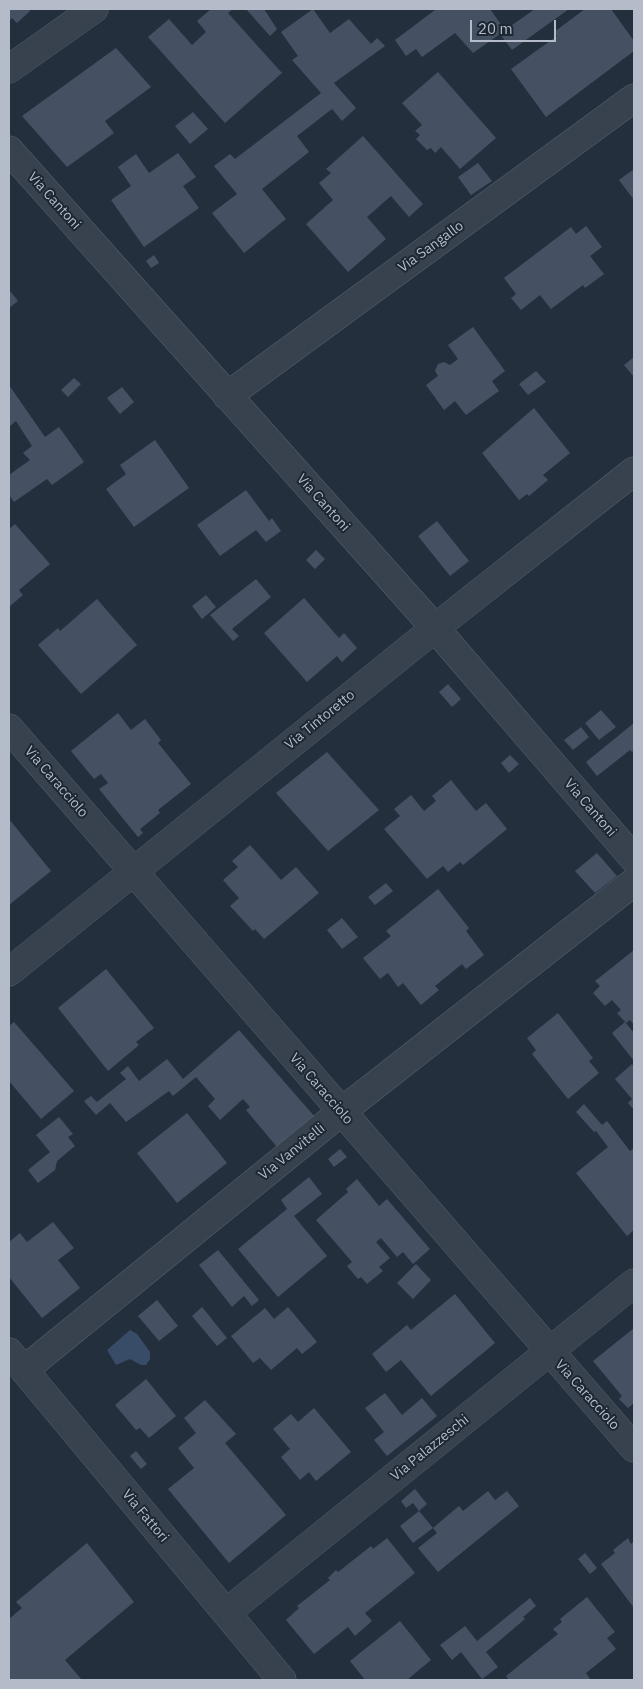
<!DOCTYPE html>
<html>
<head>
<meta charset="utf-8">
<style>
	body { margin:0 }
	#map { position:relative; width:643px; height:1689px; overflow:hidden; background:#242f3e; font-family:"IBM Plex Sans",sans-serif }
	canvas { display:block }
	.frame { position:absolute; inset:0; border:10px solid #b4bcc9; pointer-events:none }
	.scale { position:absolute; left:470px; top:20px; width:86px; height:22px; box-sizing:border-box; border:2px solid #b4bcc9; border-top:0; padding-left:6px; font-size:15px; line-height:18px; white-space:nowrap; color:#b4bcc9; -webkit-text-stroke:4px #1d2633; paint-order:stroke }
</style>
</head>
<body>
<div id="map">
<canvas width="643" height="1689"></canvas>
<div class="frame"></div>
<div class="scale">20 m</div>
</div>
<script>
const ctx = document.querySelector('canvas').getContext('2d');
ctx.lineJoin = 'round';
function paint(path, color) { ctx.fillStyle = color; ctx.fill(path, 'evenodd'); }
const poly = rows => new Path2D(rows.map(r => 'M' + r).join(''));
function stroke(path, color, width, dash) { ctx.strokeStyle = color; ctx.lineWidth = width; ctx.lineCap = dash ? 'butt' : 'round'; ctx.setLineDash(dash || []); ctx.stroke(path); }
function drawText(font, color, halo, rows, align = 'center') {
  ctx.font = font + ' "IBM Plex Sans",sans-serif'; ctx.lineWidth = 4; ctx.setLineDash([]); ctx.textBaseline = 'middle'; ctx.strokeStyle = halo; ctx.fillStyle = color; for (const [text, x, y, turn = 0] of rows) {
    ctx.save(); ctx.translate(x, y); ctx.rotate((+turn || 0) * Math.PI / 180); ctx.textAlign = isNaN(turn) ? turn : align; if (halo) ctx.strokeText(text, 0, 0); ctx.fillText(text, 0, 0); ctx.restore();
  }
}
const water = poly([
	[130,1330,137,1334,150,1352,150,1359,146,1365,141,1365,130,1359,116,1365,107,1350]
]);
const building = poly([
	[9,9,28,9,30,11,17,23,12,18,9,21],
	[211,9,233,9,228,13,282,73,225,123,148,37,169,19,192,45,206,32,197,21],
	[246,9,264,9,277,29,270,36],
	[313,9,330,33,349,19,371,44,377,38,385,46,334,83,356,108,342,121,332,109,297,136,309,152,262,189,286,219,244,253,212,213,237,194,214,166,230,154,235,159,321,93,292,60,298,56,281,32],
	[434,9,490,9,505,30,535,9,569,9,512,50,500,34,473,53,455,33,422,57,416,49,406,56,395,40,435,10],
	[585,9,611,9,634,41,634,51,546,117,511,69,557,36,554,32],
	[116,48,151,87,105,121,114,133,67,167,22,116],
	[438,72,496,138,460,169,441,147,435,153,431,148,427,150,416,139,420,135,415,131,422,125,402,103],
	[193,112,208,129,190,144,175,126],
	[363,136,423,204,409,217,391,196,367,217,386,239,348,272,306,224,333,200,319,183,331,173,326,169],
	[178,153,196,177,183,186,199,208,144,247,111,200,131,186,118,167,136,154,149,173],
	[478,163,492,181,471,195,458,177],
	[634,169,634,200,619,180],
	[586,226,602,247,590,256,604,274,585,288,583,285,551,309,540,295,521,310,511,298,516,294,504,278,571,227,576,234],
	[154,255,159,263,151,268,146,261],
	[11,292,18,301,9,308,9,293],
	[473,327,505,371,492,381,499,391,466,415,455,401,444,410,426,385,438,376,435,371,438,364,444,362,450,365,458,359,448,345],
	[634,357,634,377,624,365],
	[536,371,546,382,528,395,519,384],
	[74,378,81,384,68,397,61,390],
	[9,385,45,437,59,427,84,462,52,485,47,479,14,502,9,495,9,475,30,460,23,453,32,446,16,421,9,427],
	[122,387,134,402,120,414,107,398],
	[534,408,570,453,543,475,548,480,529,496,527,494,519,500,482,453],
	[155,440,189,488,134,527,106,489,126,474,120,465],
	[246,490,269,521,272,518,281,531,266,542,256,530,220,556,197,525],
	[437,521,469,561,450,576,418,536],
	[15,524,50,564,19,590,23,595,9,607,9,529],
	[316,550,325,559,315,569,306,560],
	[256,579,271,597,232,629,239,636,233,641,210,615],
	[206,595,216,607,202,619,192,606],
	[304,598,339,638,344,633,357,648,342,662,337,656,307,682,264,633],
	[97,599,137,645,81,694,38,645,58,628,60,631],
	[448,684,461,699,452,707,439,692],
	[601,710,616,727,599,740,585,723],
	[118,713,131,730,145,719,161,740,158,743,191,784,158,810,160,813,140,829,143,833,138,837,99,789,108,783,101,774,94,779,71,751],
	[634,723,634,750,632,752,630,750,597,776,586,762],
	[581,727,589,737,573,750,564,740],
	[327,752,379,810,328,851,276,793],
	[510,755,519,764,509,773,501,763],
	[451,780,476,811,486,803,507,829,463,865,460,862,448,872,443,866,427,879,384,829,400,816,394,809,411,795,424,811,436,801,432,796],
	[9,819,51,871,9,905],
	[250,845,281,880,296,867,319,893,264,939,255,929,253,931,230,906,239,898,223,880,238,867,232,861],
	[597,853,617,876,595,893,575,871],
	[386,883,393,891,375,905,368,897],
	[438,889,469,928,466,931,484,955,466,969,462,964,435,986,439,990,421,1005,403,983,398,987,388,973,380,979,363,958,391,936,386,931],
	[342,918,358,937,342,949,327,930],
	[634,950,634,1025,630,1020,626,1023,617,1013,621,1010,612,1000,605,1006,593,993,600,986,595,981],
	[106,969,154,1028,136,1042,139,1045,108,1071,58,1008],
	[558,1013,593,1058,589,1061,599,1073,568,1099,532,1054,536,1050,527,1038],
	[14,1022,74,1091,41,1119,9,1081,9,1026],
	[625,1022,634,1033,634,1061,612,1033],
	[239,1030,315,1117,277,1147,246,1110,250,1107,243,1099,220,1120,208,1106,215,1099,196,1077,173,1096,169,1091,126,1122,110,1103,96,1115,84,1101,91,1096,97,1102,126,1079,120,1073,128,1066,139,1081,167,1059,183,1079],
	[632,1064,634,1067,634,1110,628,1103,632,1099,615,1079],
	[584,1104,602,1125,607,1121,630,1151,634,1148,634,1230,627,1236,576,1173,608,1147,596,1131,594,1132,576,1112],
	[187,1113,227,1163,177,1203,137,1153],
	[59,1117,73,1134,68,1137,75,1146,57,1161,55,1170,38,1183,28,1170,50,1152,36,1135],
	[340,1149,347,1157,334,1167,328,1159],
	[309,1177,322,1194,294,1216,327,1256,278,1297,238,1249,287,1209,281,1200],
	[357,1179,379,1206,387,1199,430,1249,413,1264,403,1252,397,1257,381,1238,376,1242,390,1258,379,1267,383,1271,367,1284,361,1277,358,1279,347,1266,352,1262,316,1220,348,1192,346,1189],
	[53,1222,74,1248,58,1260,80,1288,42,1318,9,1277,9,1242,20,1233,27,1242],
	[218,1250,259,1300,252,1306,244,1296,232,1307,199,1265],
	[416,1264,431,1280,413,1299,397,1283],
	[455,1294,495,1343,431,1396,401,1360,386,1372,372,1354,407,1325,411,1330],
	[157,1300,178,1326,159,1341,138,1316],
	[202,1307,227,1338,217,1346,192,1316],
	[288,1307,317,1342,302,1354,297,1348,271,1370,260,1358,253,1363,231,1336,265,1308,274,1319],
	[634,1328,634,1403,628,1408,619,1399,622,1396,593,1361],
	[146,1379,176,1416,149,1438,140,1428,136,1430,115,1405],
	[385,1393,402,1415,422,1398,437,1416,387,1456,374,1440,384,1432,365,1408],
	[205,1400,236,1434,225,1443,286,1515,229,1563,168,1489,194,1468,178,1448,196,1433,184,1418],
	[314,1408,351,1452,316,1481,309,1472,300,1480,281,1457,290,1449,273,1429,291,1414,298,1422],
	[136,1451,147,1464,141,1469,130,1456],
	[415,1489,427,1504,419,1511,413,1503,406,1508,401,1501],
	[488,1491,495,1500,507,1491,519,1506,438,1572,418,1548,437,1533,433,1528,413,1543,400,1526,419,1511,433,1528,459,1506,463,1511],
	[387,1538,415,1573,365,1613,372,1621,355,1636,348,1627,314,1654,286,1620,299,1608,297,1606,330,1580,328,1578,336,1570,338,1572,371,1546,373,1549],
	[628,1538,631,1544,634,1541,634,1608,601,1564,615,1553,613,1550],
	[87,1543,134,1602,65,1660,82,1680,9,1680,9,1619,22,1608,16,1602],
	[585,1553,597,1568,590,1574,578,1559],
	[587,1597,615,1632,607,1638,616,1649,586,1673,591,1680,509,1680,506,1676,558,1634,553,1629,562,1622,560,1619],
	[530,1598,536,1606,523,1617,525,1619,486,1652,498,1667,482,1679,461,1652,452,1660,440,1645,465,1626,477,1641],
	[400,1621,431,1660,407,1680,365,1680,350,1661]
]);
const minor = poly([
	[9,69,94,9],
	[9,150,435,628,634,859],
	[227,396,634,98],
	[9,728,634,1448],
	[9,972,435,628,634,471],
	[9,1352,282,1680],
	[24,1370,341,1112,634,882],
	[226,1613,634,1283]
]);
const streetNames = [
	["Via Cantoni",54,201,48],
	["Via Sangallo",431,247,-36],
	["Via Cantoni",323,503,48],
	["Via Tintoretto",320,720,-39],
	["Via Caracciolo",56,782,49],
	["Via Cantoni",590,808,49],
	["Via Caracciolo",321,1089,49],
	["Via Vanvitelli",292,1152,-39],
	["Via Caracciolo",587,1395,48],
	["Via Palazzeschi",430,1448,-39],
	["Via Fattori",145,1516,50]
];
paint(water, '#394c67');
paint(building, '#455162');
stroke(minor, '#565f6c', 29);
stroke(minor, '#38414e', 28);
drawText('14px', '#b4bcc9', '#1d2633', streetNames);
</script>
</body>
</html>
